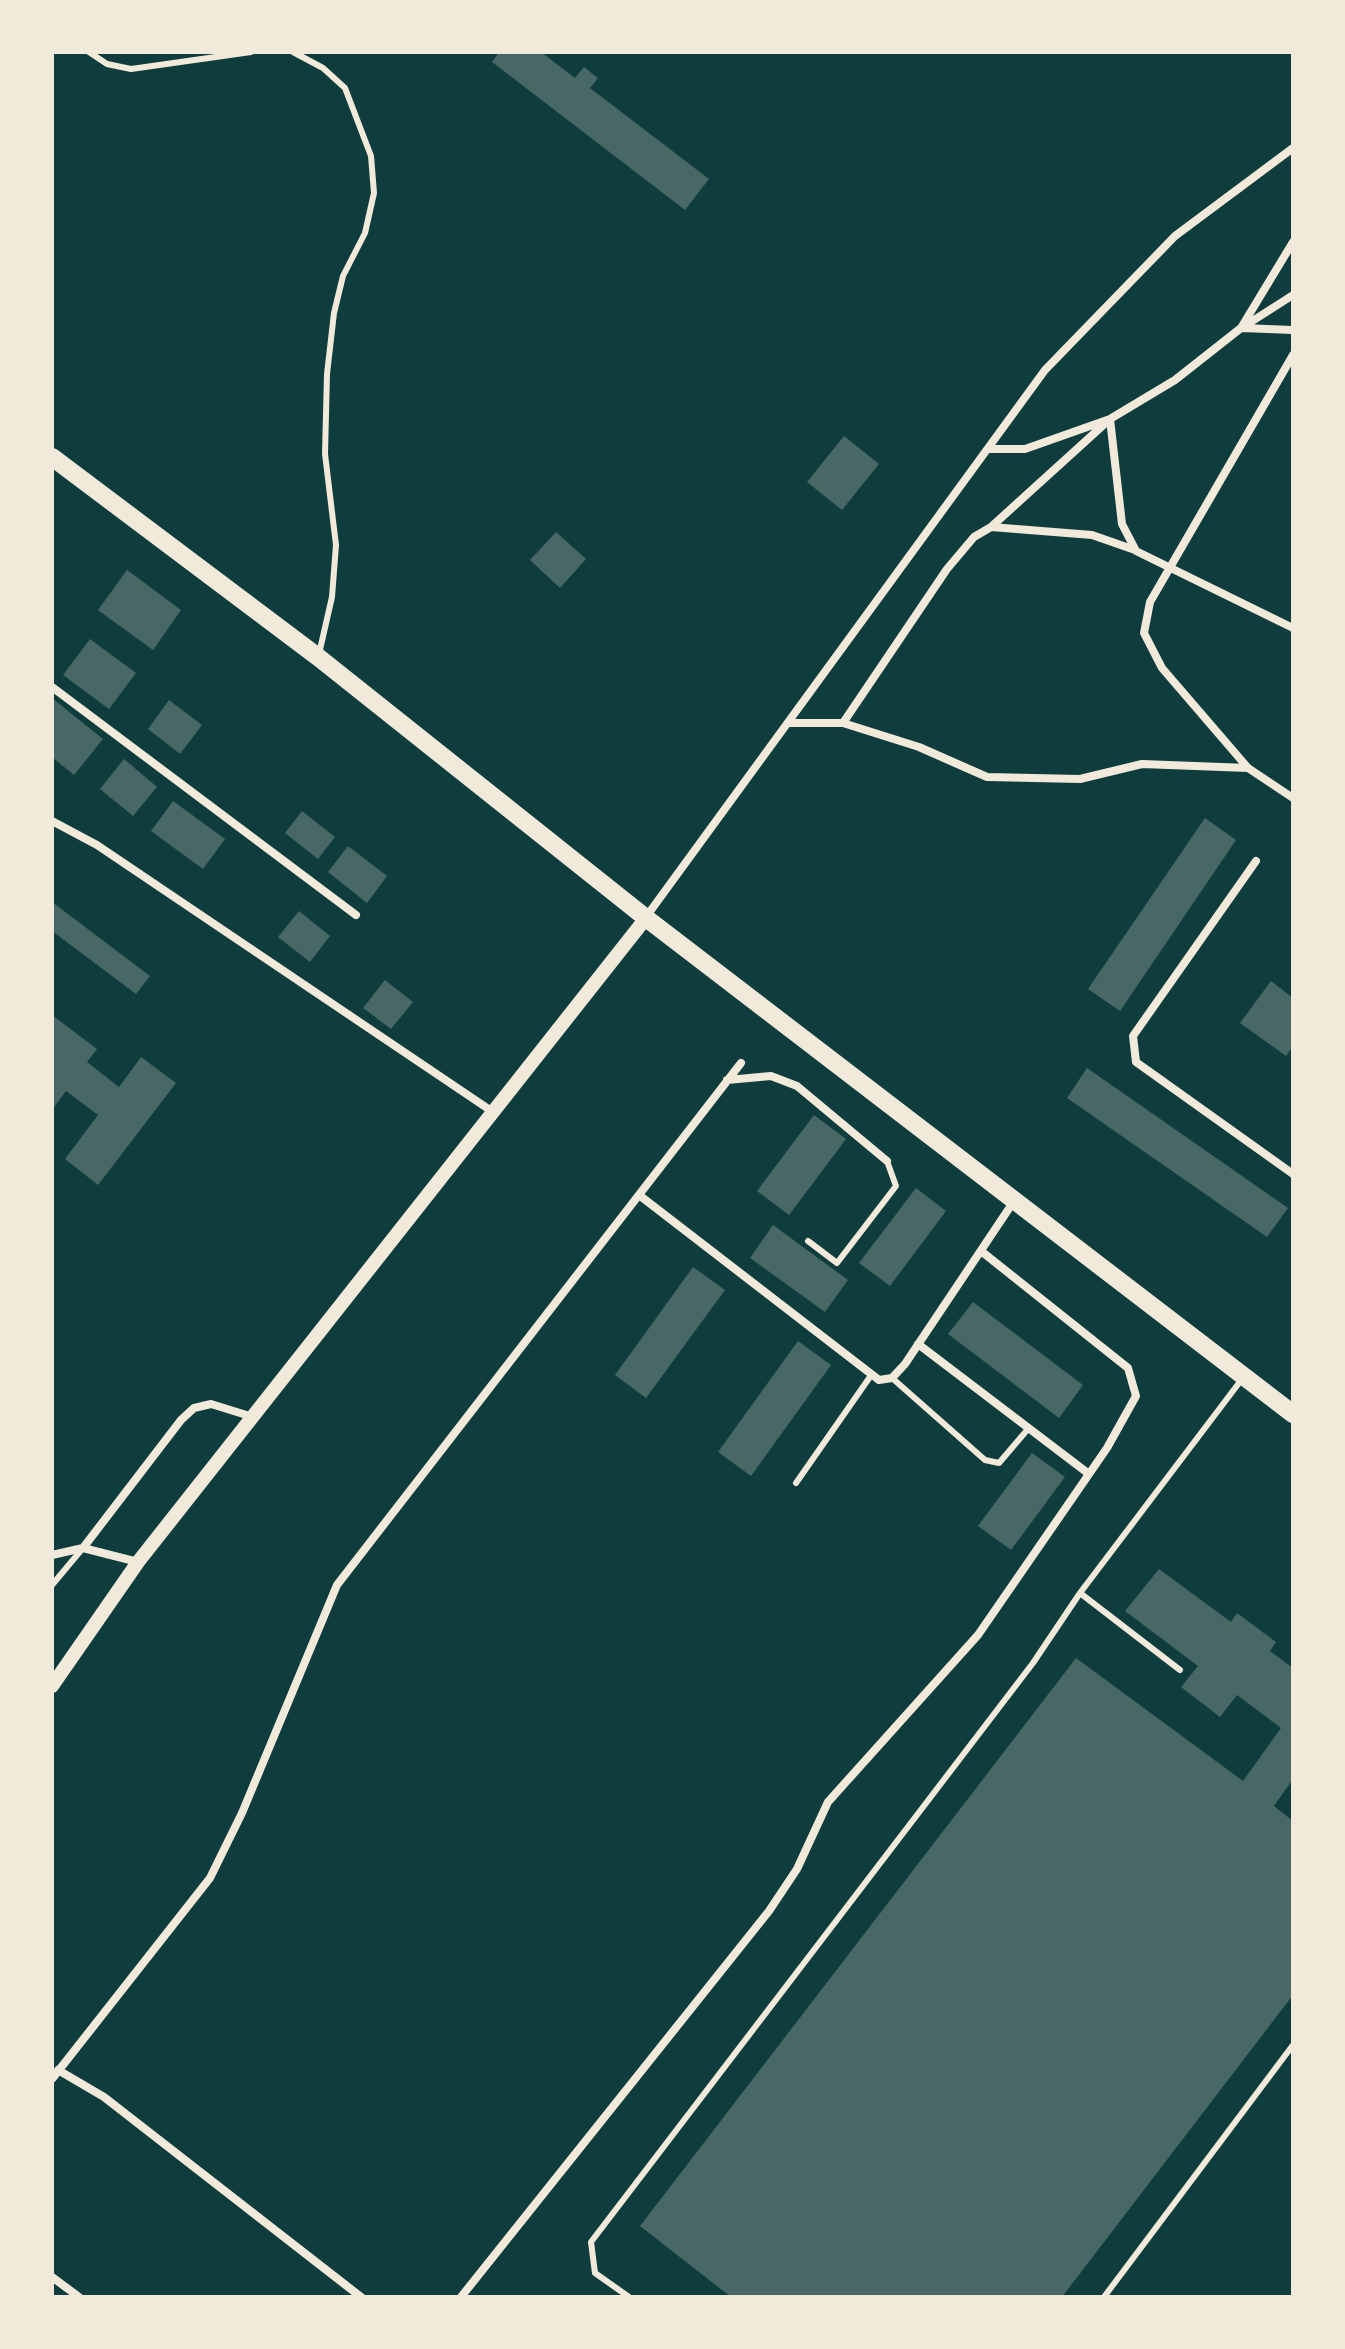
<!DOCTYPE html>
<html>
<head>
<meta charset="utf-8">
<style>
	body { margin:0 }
	#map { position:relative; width:1345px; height:2349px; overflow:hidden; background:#0f3d3e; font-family:"Work Sans",sans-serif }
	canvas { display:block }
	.frame { position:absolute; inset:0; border:54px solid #f1e9da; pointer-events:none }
</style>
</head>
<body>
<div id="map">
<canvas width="1345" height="2349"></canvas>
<div class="frame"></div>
</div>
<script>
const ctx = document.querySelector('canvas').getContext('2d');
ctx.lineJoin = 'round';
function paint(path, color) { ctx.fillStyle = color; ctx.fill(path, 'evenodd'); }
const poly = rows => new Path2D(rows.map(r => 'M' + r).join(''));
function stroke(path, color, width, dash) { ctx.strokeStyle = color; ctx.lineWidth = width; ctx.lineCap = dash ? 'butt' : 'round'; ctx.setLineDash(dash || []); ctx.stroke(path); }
const building = poly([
	[499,52,541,52,575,78,584,67,598,78,590,88,709,179,685,210,492,62],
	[844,436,879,464,842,510,807,482],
	[556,532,586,559,560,588,530,560],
	[127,570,181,610,153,650,98,610],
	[90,639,136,673,109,709,63,675],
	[52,698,103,739,74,775,52,757],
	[169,700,202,725,180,754,148,729],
	[124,759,157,787,133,816,100,789],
	[173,801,225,839,203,869,151,831],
	[302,811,335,837,318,859,285,833],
	[1205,818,1236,840,1120,1011,1088,989],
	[348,846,387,876,367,903,328,872],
	[52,902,150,976,136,994,52,931],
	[299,911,330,936,310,962,278,937],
	[385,980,413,1002,391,1029,363,1008],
	[1271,981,1293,998,1293,1046,1286,1056,1240,1023],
	[52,1015,97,1049,87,1062,119,1087,141,1057,176,1083,98,1185,65,1159,98,1115,66,1091,52,1110],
	[1087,1068,1288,1208,1267,1237,1067,1098],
	[814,1115,846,1139,789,1215,757,1191],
	[916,1188,946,1211,890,1286,859,1263],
	[773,1225,848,1280,825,1312,750,1258],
	[693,1267,725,1290,646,1398,615,1375],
	[973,1302,1083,1385,1059,1418,948,1334],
	[798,1341,831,1365,751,1476,718,1452],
	[1032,1453,1065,1477,1011,1550,978,1526],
	[1159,1569,1231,1622,1237,1613,1276,1642,1270,1651,1293,1668,1293,1779,1274,1806,1293,1821,1293,1995,1062,2297,731,2297,640,2226,1076,1658,1243,1781,1281,1728,1237,1695,1220,1717,1181,1687,1198,1666,1125,1611]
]);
const service = poly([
	[89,52,107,64,131,69,251,52],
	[293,52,323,68,345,88,371,156,374,193,365,233,343,276,334,313,327,374,325,454,336,545,332,597,319,654],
	[808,1241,837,1263,896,1186,887,1161],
	[892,1378,985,1460,999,1463,1028,1429],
	[796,1483,872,1374],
	[52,1585,83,1548],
	[1080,1593,1180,1670],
	[629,2297,595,2273,591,2242,1033,1663,1080,1593,1242,1379],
	[1104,2297,1293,2045]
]);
const minor = poly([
	[1243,327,1293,295],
	[1242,328,1293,330],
	[1293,355,1150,602,1144,633,1162,668,1248,768,1293,798],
	[988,449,1025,449,1110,419,1175,380,1241,328,1293,242],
	[991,527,1110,419,1122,524,1136,551,1293,628],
	[52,687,356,915],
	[788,723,843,723,919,747,987,777,1080,779,1142,764,1248,768],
	[843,723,947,569,974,537,991,527,1092,535,1135,550],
	[52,821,97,845,493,1112],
	[1256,861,1133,1036,1136,1062,1293,1174],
	[646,917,1045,370,1175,236,1293,148],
	[727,1080,771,1076,797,1086,887,1161],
	[639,1195,879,1380,892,1378,905,1364,1014,1201],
	[918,1344,1089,1474],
	[83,1548,181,1420,194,1408,211,1404,253,1417],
	[52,1555,83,1548,138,1562],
	[58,2070,104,2097,361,2297],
	[52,2079,210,1878,242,1813,337,1585,741,1063],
	[52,2277,79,2297],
	[461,2297,769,1911,797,1869,828,1802,978,1635,1107,1448,1136,1396,1128,1368,981,1251]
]);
const tertiary = poly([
	[52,1686,138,1562,646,918]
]);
const primary = poly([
	[52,457,318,657,646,918,1293,1414]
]);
paint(building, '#486865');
stroke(service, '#f1e9da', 6);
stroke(minor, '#f1e9da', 8);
stroke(tertiary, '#f1e9da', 14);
stroke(primary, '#f1e9da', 18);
</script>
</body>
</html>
